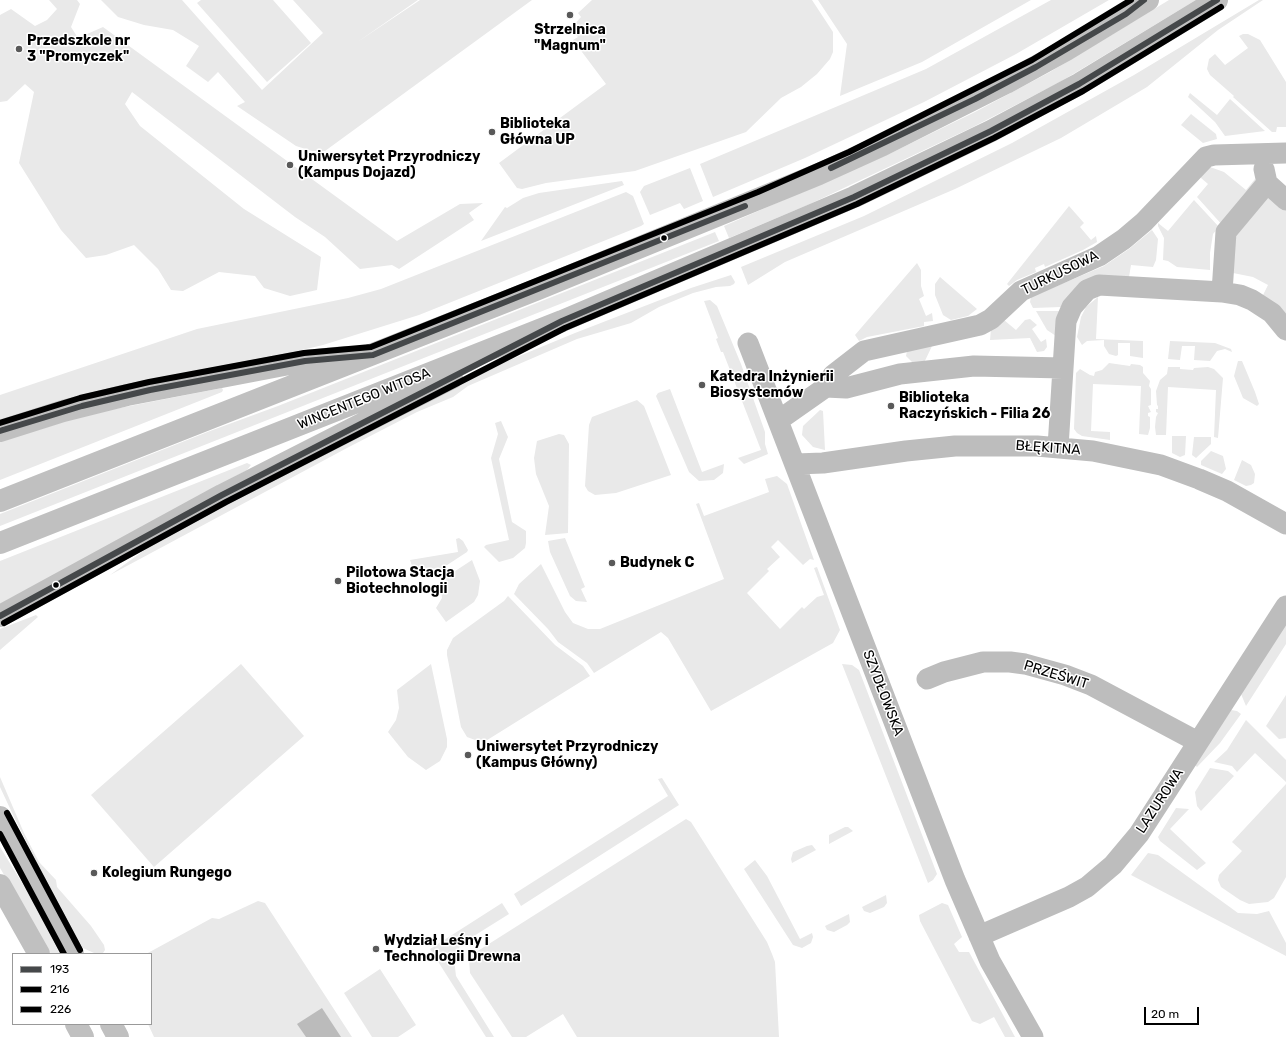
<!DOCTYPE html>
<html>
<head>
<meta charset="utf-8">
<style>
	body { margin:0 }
	#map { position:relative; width:1286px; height:1037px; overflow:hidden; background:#fff; font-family:Rubik,sans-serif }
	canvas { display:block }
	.legend { position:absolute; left:12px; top:953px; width:140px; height:72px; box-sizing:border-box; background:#fff; border:1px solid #999; margin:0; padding:5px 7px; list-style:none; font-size:12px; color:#000 }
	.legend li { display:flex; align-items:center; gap:8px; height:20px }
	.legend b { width:20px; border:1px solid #999 }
	.scale { position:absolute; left:1144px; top:1007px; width:55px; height:18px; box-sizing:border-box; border:2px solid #000; border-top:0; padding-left:5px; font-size:12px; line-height:14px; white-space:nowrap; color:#000; -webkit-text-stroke:3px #fff; paint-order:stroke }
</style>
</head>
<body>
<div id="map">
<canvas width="1286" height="1037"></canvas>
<ul class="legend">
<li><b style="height:5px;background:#45484a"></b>193</li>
<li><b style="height:5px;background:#000"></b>216</li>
<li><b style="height:5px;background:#000"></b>226</li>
</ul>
<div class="scale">20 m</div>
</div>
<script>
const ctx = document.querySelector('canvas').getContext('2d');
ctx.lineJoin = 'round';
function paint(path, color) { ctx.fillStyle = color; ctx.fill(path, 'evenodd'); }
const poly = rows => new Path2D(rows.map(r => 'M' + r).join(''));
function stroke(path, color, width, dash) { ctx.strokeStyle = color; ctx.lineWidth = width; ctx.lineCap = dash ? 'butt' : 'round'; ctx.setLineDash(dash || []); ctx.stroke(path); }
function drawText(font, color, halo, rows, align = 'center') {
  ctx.font = font + ' Rubik,sans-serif'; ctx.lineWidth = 3; ctx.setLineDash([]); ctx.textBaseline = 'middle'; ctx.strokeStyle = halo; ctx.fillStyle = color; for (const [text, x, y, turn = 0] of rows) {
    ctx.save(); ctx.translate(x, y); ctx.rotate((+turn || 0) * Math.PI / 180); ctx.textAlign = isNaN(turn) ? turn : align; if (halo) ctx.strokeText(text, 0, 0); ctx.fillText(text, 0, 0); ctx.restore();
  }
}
const green = poly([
	[49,0,77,0,80,4,71,27,78,38,103,27,397,241,460,204,483,203,469,213,474,220,399,269,392,265,360,269,325,237,295,217,132,92,125,104,140,126,244,209,321,257,317,290,290,296,264,288,255,276,219,272,183,291,171,290,158,269,134,245,106,255,86,258,61,230,19,163,34,92,25,84,7,101,0,102,0,15,11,9,35,26,47,20,57,9],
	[101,0,182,0,262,90,323,33,293,0,418,0,356,43,420,0,532,0,325,151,312,151,296,146,237,106,245,102,218,72,208,82,186,66,199,46,173,30,144,25,118,17],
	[201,0,273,0,311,43,267,82,197,3],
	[592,0,812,0,833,32,833,52,830,59,817,74,801,87,781,98,746,132,635,171,546,183,522,189,517,188,499,163,606,84,573,40,578,37,571,28,581,17,578,13],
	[818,0,1031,0,922,62,840,96,847,44],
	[1051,0,1109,0,1016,54,924,102,805,158,713,197,700,164,926,69],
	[1169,0,1196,0,1060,82,973,127,810,204,729,238,724,226,891,153,975,112,1050,72],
	[1259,0,1263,0,1218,30,1147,87,1061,138,955,189,785,262,748,285,741,267,864,216,1012,143,1134,75],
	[1243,34,1248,34,1260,40,1286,82,1286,127,1277,127,1276,132,1272,132,1233,97,1234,96,1210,75,1207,69,1209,59,1215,54,1225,65,1248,48,1239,36],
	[1190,93,1217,115,1230,99,1265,131,1225,136,1215,122,1188,97],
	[1191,114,1216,134,1217,139,1203,143,1181,125],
	[1210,167,1224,172,1246,190,1255,179,1256,181,1224,227,1197,197,1208,184,1201,178,1201,175],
	[690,168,703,201,684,209,680,203,650,215,640,192,644,186],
	[622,181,624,185,481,241,505,207,507,208,523,198,539,193],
	[626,192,633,196,644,224,641,226,419,315,323,345,0,421,0,395,197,329,348,298,381,289],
	[1266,197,1286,206,1286,314,1262,297,1268,285,1253,277,1228,272,1229,240],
	[1194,200,1219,227,1213,234,1210,253,1210,270,1177,267,1168,261,1163,260,1164,238,1158,226,1158,223,1168,231],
	[1069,206,1084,223,1080,227,1091,240,1096,236,1097,242,1083,250,1045,267,1044,264,1035,268,1036,272,1017,280,1009,286,1007,284],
	[1152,230,1158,239,1156,260,1153,267,1131,265,1129,277,1061,307,1033,308,1030,302,1031,297,1104,266,1129,249],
	[715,232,719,241,0,526,0,514,210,431,278,406],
	[917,263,921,270,921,286,924,296,919,299,926,316,932,313,933,321,924,322,924,326,867,337,859,341,855,335],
	[731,275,735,282,734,284,730,286,716,287,693,293,659,307,631,323,577,339,468,386,453,397,417,412,347,448,110,575,153,544,418,403,500,364,575,333,691,288],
	[940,277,977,309,968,316,951,320,943,315,935,295,935,284],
	[1098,297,1096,339,1143,341,1143,358,1130,356,1130,343,1118,343,1118,355,1116,356,1109,354,1104,346,1104,340,1087,341,1082,345,1077,337,1081,317,1086,307],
	[710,300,717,306,741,364,765,432,765,444,768,454,744,464,738,458,761,450,723,352,721,352,716,339,718,338,704,301],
	[1036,311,1060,311,1056,336,1047,330],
	[1030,319,1037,325,1032,329,1041,342,1046,339,1047,347,1044,351,1037,352,1030,338,990,340,991,329,1004,320,1016,330,1025,320],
	[1170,341,1215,343,1231,349,1232,352,1225,349,1217,351,1210,361,1194,360,1195,346,1182,346,1180,360,1168,359],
	[932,346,923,365,914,364,906,356,907,351],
	[1238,361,1242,361,1255,392,1259,404,1257,406,1243,398,1234,376],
	[1109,363,1130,366,1131,364,1140,365,1143,367,1143,373,1150,381,1149,386,1151,389,1151,405,1148,406,1151,412,1148,413,1148,416,1150,417,1150,428,1148,435,1139,434,1141,386,1093,384,1091,431,1110,432,1110,440,1082,436,1077,433,1074,429,1076,373,1080,369,1090,375,1094,376,1095,372,1102,370],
	[1168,367,1180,367,1180,369,1193,370,1194,368,1208,367,1214,369,1223,378,1218,438,1214,437,1216,390,1168,387,1166,435,1156,435,1155,427,1156,417,1158,413,1156,412,1156,409,1158,409,1158,406,1157,405,1156,391,1160,380,1167,374],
	[222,388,223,390,222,392,0,480,0,441,84,415],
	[670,389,702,472,724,464,723,473,714,480,699,481,689,472,656,396,658,393],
	[637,400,644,406,671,475,616,493,595,495,588,491,585,486,589,425,592,417],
	[820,410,823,411,825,450,813,447,802,435,803,426],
	[501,421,508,437,499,459,512,522,526,531,526,543,525,548,513,558,499,562,484,547,486,545,509,540,491,458,498,434,495,423],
	[559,434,564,435,569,444,568,533,545,535,549,506,536,474,534,458,537,441],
	[1172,436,1186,436,1185,455,1180,457,1172,453],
	[1194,437,1211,437,1211,444,1196,458,1192,455],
	[1211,451,1223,456,1226,469,1222,474,1201,465,1201,461],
	[1242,460,1251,465,1255,474,1254,483,1251,485,1246,486,1234,480],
	[247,463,251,465,247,470,0,604,0,561],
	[777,476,787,484,814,560,810,559,803,565,778,540,771,547,780,557,767,569,769,571,747,593,780,629,802,607,804,609,817,597,824,595,814,568,817,567,840,630,833,643,711,711,668,638,661,632,594,673,587,663,558,642,548,629,514,594,519,584,541,564,565,612,573,623,588,629,600,629,724,579,696,504,699,503,704,516,769,492,765,479],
	[459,538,463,541,468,550,467,552,438,571,432,568,413,569,410,560,458,552,456,539],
	[565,538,585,587,581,589,587,602,576,601,570,596,550,552,548,541],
	[472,560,480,581,478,595,474,602,446,622,436,608,442,598,440,581],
	[508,596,555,645,583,666,590,676,484,742,478,741,467,737,461,727,447,655,447,650,453,638,504,601],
	[36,615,38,617,0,650,0,629],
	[1286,621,1286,644,1246,706,1241,694],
	[241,664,304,736,154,867,91,795],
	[431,664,447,739,447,747,440,761,426,770,408,757,388,732,396,720,399,708,397,690],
	[842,664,852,665,859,670,937,874,933,880,928,883],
	[1286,695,1286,738,1279,739,1266,726],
	[1231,710,1237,711,1241,714,1220,743,1197,767,1195,765],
	[1246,720,1286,760,1286,782,1255,753,1237,772,1232,766,1214,762,1227,750],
	[1210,768,1228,771,1234,776,1201,811,1197,806,1195,792],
	[0,777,24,833,39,862,56,880,57,887,91,926,104,945,105,950,103,953,94,953,83,948,72,933,14,817,0,787],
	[662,778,679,805,521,906,514,894,668,796,658,779],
	[1286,784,1286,877,1274,898,1268,902,1249,904,1240,900,1221,887,1218,880,1219,875,1242,851,1232,842],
	[1176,808,1189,809,1170,829,1206,863,1197,870,1160,841,1158,837],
	[686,819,691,822,767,942,772,954,775,962,779,1037,577,1037,563,1014,526,1037,512,1037,470,973,469,960,473,954],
	[845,827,848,827,853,831,829,844,829,835],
	[812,845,816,850,792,863,791,859,793,852,807,846],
	[0,847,32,899,60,954,51,954,0,868],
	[1148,853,1158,855,1238,913,1257,914,1269,911,1286,943,1286,956,1131,875],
	[755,860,767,876,800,939,812,933,813,937,811,943,802,948,793,945,744,869],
	[886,895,887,903,884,907,870,913,864,911,862,907],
	[258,901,265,903,352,1037,154,1037,148,1024,151,1024,151,954,146,954,212,918,219,919],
	[502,903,509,914,461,944,454,959,456,976,494,1037,486,1037,430,949],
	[942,903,948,905,962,937,954,944,959,952,969,952,1015,1037,1005,1037,994,1017,980,1024,972,1021,920,921,919,915],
	[849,914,850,922,847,925,834,932,827,930,825,926],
	[380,969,416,1025,398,1037,372,1037,344,993]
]);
const water = poly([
	[322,1008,341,1037,306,1037,297,1024]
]);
const street = poly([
	[1264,169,1267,183,1286,200],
	[1222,292,1226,232,1267,183],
	[748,343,955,880,990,961,1033,1037],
	[826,387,846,388,900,374,974,366,1063,368],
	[779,420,826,387,833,375,864,351,980,325,991,319,1021,291,1099,256,1124,239,1144,222,1206,157,1214,155,1286,153],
	[1058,447,1066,321,1072,307,1087,290,1099,285,1222,292,1240,295,1252,300,1272,313,1286,330],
	[796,464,823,463,906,451,955,446,1037,446,1093,451,1161,465,1199,479,1227,491,1286,524],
	[927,679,944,672,983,662,1010,662,1025,664,1065,675,1091,685,1198,742],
	[979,936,1069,897,1087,887,1113,865,1139,834,1286,606]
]);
const secondary = poly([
	[0,431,63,411,127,395,305,361,346,357],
	[0,501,538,289,819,174,883,145,1006,83,1066,50,1148,0],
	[0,543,562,321,854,197,991,131,1079,84,1217,0],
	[0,616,222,495,452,378],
	[0,817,73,954],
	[0,885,39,954],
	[76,1024,83,1037],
	[111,1024,118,1037]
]);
const bus1 = poly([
	[831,168,975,99,1036,67,1126,14,1144,0],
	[0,431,82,406,150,390,305,361,373,355,745,206],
	[0,616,222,495,562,321,854,197,991,131,1079,84,1217,0]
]);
const bus2 = poly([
	[4,623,226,502,565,328,857,204,994,138,1083,91,1221,7],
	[0,834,64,954]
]);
const bus3 = poly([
	[0,423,80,398,149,382,304,353,371,347,758,192,849,152,1032,60,1131,0],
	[7,813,80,950]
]);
const markers = [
	[570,15,4,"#595959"],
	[19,49,4,"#595959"],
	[492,132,4,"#595959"],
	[290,165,4,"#595959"],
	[664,238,3.5,"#000"],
	[702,385,4,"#595959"],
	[891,406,4,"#595959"],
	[612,563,4,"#595959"],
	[338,581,4,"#595959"],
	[56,585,3.5,"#000"],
	[468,755,4,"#595959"],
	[94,873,4,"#595959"],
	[376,949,4,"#595959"]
];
const poiNames = [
	["Strzelnica",570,30,"center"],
	["\"Magnum\"",570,46,"center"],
	["Przedszkole nr",27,41],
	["3 \"Promyczek\"",27,57],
	["Biblioteka",500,124],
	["Główna UP",500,140],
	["Uniwersytet Przyrodniczy",298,157],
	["(Kampus Dojazd)",298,173],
	["Katedra Inżynierii",710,377],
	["Biosystemów",710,393],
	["Biblioteka",899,398],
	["Raczyńskich - Filia 26",899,414],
	["Budynek C",620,563],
	["Pilotowa Stacja",346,573],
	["Biotechnologii",346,589],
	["Uniwersytet Przyrodniczy",476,747],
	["(Kampus Główny)",476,763],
	["Kolegium Rungego",102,873],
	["Wydział Leśny i",384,941],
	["Technologii Drewna",384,957]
];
const streetNames = [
	["TURKUSOWA",1060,273,-26],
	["WINCENTEGO WITOSA",364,399,-22],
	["BŁĘKITNA",1048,448,4],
	["PRZEŚWIT",1056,675,17],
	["SZYDŁOWSKA",883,693,69],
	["LAZUROWA",1160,801,-57]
];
paint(green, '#e9e9e9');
paint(water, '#bbb');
stroke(street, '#bdbdbd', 21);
stroke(secondary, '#c0c0c0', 22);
stroke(bus1, '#45484a', 6);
stroke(bus2, '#000', 6);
stroke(bus3, '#000', 6);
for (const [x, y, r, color] of markers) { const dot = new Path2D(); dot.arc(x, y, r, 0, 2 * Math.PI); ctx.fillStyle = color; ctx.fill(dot); stroke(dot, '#fff', 1.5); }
drawText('bold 14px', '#000', '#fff', poiNames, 'left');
drawText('14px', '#000', '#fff', streetNames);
</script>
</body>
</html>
